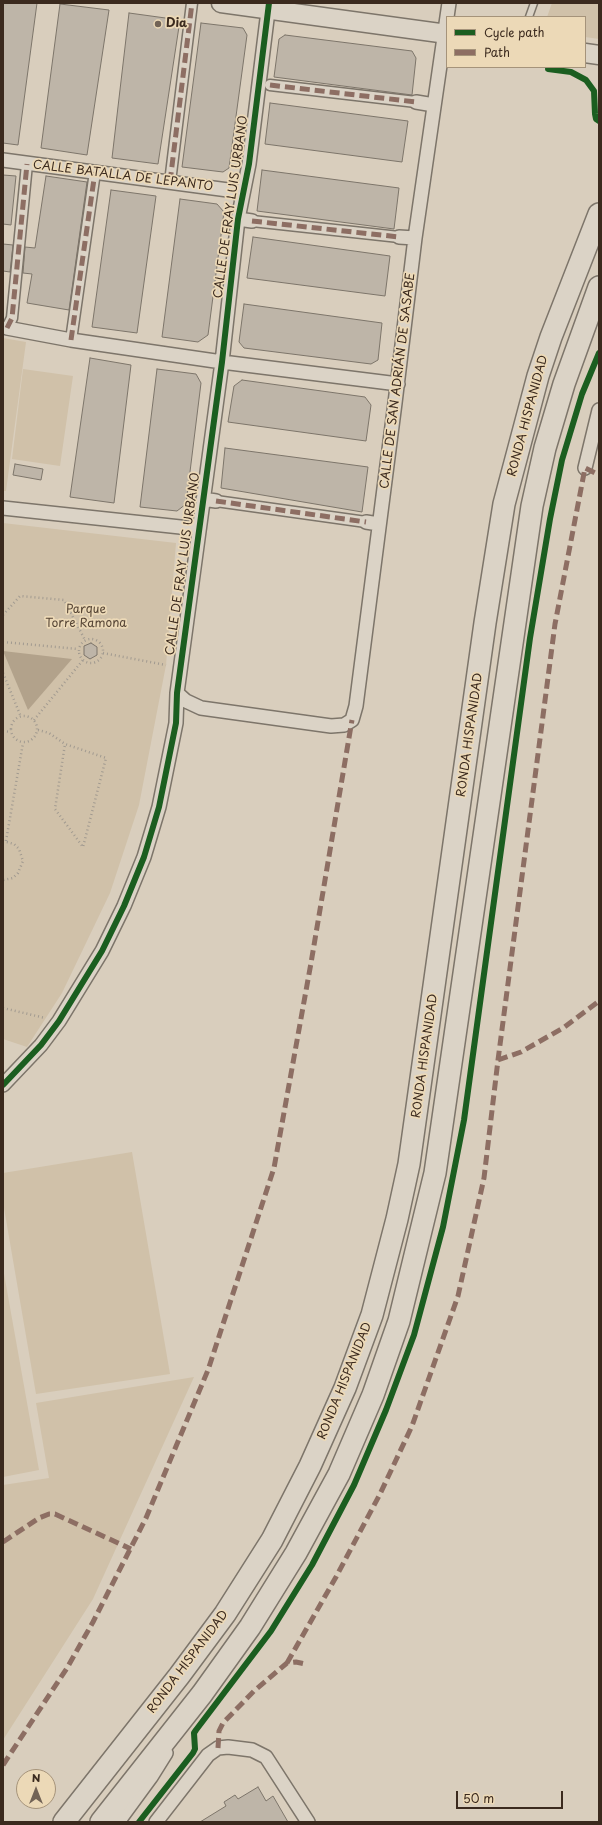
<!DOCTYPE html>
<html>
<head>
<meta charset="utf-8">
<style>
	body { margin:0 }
	#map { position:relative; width:602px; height:1825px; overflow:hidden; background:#d9cebd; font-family:"Playpen Sans",sans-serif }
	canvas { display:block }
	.frame { position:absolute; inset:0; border:4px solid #3b2a1e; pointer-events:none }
	.legend { position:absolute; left:446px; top:16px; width:140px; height:52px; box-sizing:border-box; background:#ecd9b7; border:1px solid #a5937a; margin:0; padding:5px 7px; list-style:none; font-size:12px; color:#3b2a1e }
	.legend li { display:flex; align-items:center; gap:8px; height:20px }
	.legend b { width:20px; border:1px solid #a5937a }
	.north { position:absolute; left:16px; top:1769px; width:40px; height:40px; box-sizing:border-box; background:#ecd9b7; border:1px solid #a5937a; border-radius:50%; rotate:0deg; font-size:11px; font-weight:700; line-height:16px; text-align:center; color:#3b2a1e }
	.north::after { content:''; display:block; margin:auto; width:14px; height:18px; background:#726356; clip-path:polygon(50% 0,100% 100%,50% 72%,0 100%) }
	.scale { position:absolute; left:456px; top:1791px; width:107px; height:18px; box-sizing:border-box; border:2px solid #3b2a1e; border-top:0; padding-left:5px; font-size:12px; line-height:14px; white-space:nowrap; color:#3b2a1e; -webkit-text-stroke:3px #ecd9b7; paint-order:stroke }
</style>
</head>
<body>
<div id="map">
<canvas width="602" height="1825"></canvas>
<div class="frame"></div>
<ul class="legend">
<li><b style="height:5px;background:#1b5e20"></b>Cycle path</li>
<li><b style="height:5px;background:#8d6e63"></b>Path</li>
</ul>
<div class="north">N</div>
<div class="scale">50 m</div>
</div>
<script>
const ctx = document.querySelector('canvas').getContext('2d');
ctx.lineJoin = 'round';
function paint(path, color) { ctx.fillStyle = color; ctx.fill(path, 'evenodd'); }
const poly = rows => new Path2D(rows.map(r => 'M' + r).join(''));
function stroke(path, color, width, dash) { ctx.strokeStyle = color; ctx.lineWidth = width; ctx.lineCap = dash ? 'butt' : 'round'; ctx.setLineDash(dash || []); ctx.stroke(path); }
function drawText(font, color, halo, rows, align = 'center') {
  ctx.font = font + ' "Playpen Sans",sans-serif'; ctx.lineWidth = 3.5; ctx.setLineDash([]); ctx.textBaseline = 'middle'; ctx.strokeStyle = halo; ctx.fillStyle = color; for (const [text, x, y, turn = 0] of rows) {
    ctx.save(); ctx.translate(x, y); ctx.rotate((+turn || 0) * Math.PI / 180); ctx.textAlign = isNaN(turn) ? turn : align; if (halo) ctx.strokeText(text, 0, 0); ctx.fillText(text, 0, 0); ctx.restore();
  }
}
const green = poly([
	[552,3,599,3,599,39,585,37,585,17,547,17],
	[3,338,26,342,6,491,3,491],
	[23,369,73,376,60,466,12,459],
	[3,523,176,543,166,665,139,805,110,893,62,993,27,1047,3,1039],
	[132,1152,170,1374,36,1394,3,1202,3,1173],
	[3,1268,39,1470,3,1477],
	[194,1377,93,1599,3,1740,3,1485,49,1478,36,1403]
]);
const water = poly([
	[3,651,72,659,28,710]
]);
const building = poly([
	[3,3,37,3,18,145,3,143,3,3],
	[60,4,109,10,87,155,41,148,60,4],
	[129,13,180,20,158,164,112,158,129,13],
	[201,23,243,28,247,35,229,168,223,172,182,167,201,23],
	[285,35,412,51,416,58,412,95,274,77,279,39,285,35],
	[270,103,408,121,402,162,265,144,270,103],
	[262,170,399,188,394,229,257,211,262,170],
	[3,175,16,176,11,225,3,224,3,175],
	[46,176,87,182,69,310,27,303,32,274,23,273,25,247,35,248,46,176],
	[111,190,156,196,137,333,92,327,111,190],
	[180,199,217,204,224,212,208,335,198,342,162,337,180,199],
	[253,237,390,256,385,296,247,278,253,237],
	[3,244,13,245,10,272,3,271,3,244],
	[244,304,382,323,378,360,371,364,244,348,239,342,244,304],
	[90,358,131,365,114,503,70,497,90,358],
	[157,369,196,374,201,383,186,504,177,511,140,507,157,369],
	[242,380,365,397,371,405,366,441,228,422,234,386,242,380],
	[225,448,368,467,362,512,221,488,225,448],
	[15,464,43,469,41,480,13,475,15,464],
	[91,643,97,647,97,655,90,659,84,655,84,646,91,643],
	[258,1787,266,1801,273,1796,288,1822,200,1822,226,1806,224,1802,235,1795,238,1799,258,1787]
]);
const path = poly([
	[3,615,20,596,64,600,85,640],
	'79 651a12 12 0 1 1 24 0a12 12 0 1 1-24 0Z',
	[3,642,78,649],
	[103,653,166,665],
	[3,673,21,717],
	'11 729a13 13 0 1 1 26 0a13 13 0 1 1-26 0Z',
	[34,720,83,660],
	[38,730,49,733,65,744,106,758,83,847,55,809,65,744],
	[3,731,11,732],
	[3,841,14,844,19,849,23,861,18,873,13,878,3,880],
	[6,841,23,743],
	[3,1008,45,1018]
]);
const service = poly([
	[529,17,534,3]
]);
const pedestrian = poly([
	[270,85,416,102],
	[170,182,192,3],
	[252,221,399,237],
	[7,328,12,318,27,164],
	[71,340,95,172],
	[216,501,366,522]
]);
const minor = poly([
	[416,102,434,105],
	[3,160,243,192],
	[238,219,252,221],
	[399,237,415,238],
	[7,328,71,340,222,362,398,384],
	[585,468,599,410],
	[203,499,216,501],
	[3,508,199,529],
	[366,522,379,524],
	[177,693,186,701,201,708,331,726,344,725,352,720,356,706,395,403,415,238,449,3],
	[3,1085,41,1045,59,1021,102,951,124,906,144,857,159,807,176,723,177,693,222,362,238,219,249,164,269,3],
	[118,1822,151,1777,166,1753],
	[156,1822,208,1755,218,1748,228,1747,252,1750,266,1757,308,1822]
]);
const secondary = poly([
	[221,3,447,34],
	[585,53,599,55]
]);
const trunk = poly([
	[64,1822,179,1676,225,1614,272,1540,310,1466,345,1388,372,1315,397,1219,409,1164,485,623,504,504,538,376,551,337,599,214],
	[101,1822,202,1694,250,1627,296,1553,339,1474,373,1395,399,1321,435,1173,532,506,545,448,564,384,599,287]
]);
const quiet = poly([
	[270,85,416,102],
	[170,182,192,3],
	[252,221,399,237],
	[7,328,12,318,27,164],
	[71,340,95,172],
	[216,501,366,522],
	[498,1060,521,1052,563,1028,599,1001],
	[3,1542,39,1518,49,1514,55,1514,131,1549],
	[287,1663,336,1577,380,1494,412,1426,458,1296,484,1178,498,1060,555,624,585,468,599,475],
	[218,1748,219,1731,223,1723,254,1691,287,1663,296,1662,305,1664],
	[3,1765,67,1668,93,1622,146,1518,208,1370,274,1168,311,963,352,720]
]);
const cycleway = poly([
	[548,69,571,72,586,80,594,91,595,114,596,119,599,121],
	[3,1085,41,1045,59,1021,102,951,124,906,144,857,159,807,176,723,177,693,222,362,238,219,249,164,269,3],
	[139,1822,193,1753,195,1749,194,1733,196,1730,271,1631,312,1565,354,1485,386,1410,414,1335,443,1227,464,1120,530,638,550,519,562,460,582,394,599,353]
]);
const markers = [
	[158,24,4,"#726356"]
];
const poiNames = [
	["Dia",166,24]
];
const streetNames = [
	["CALLE BATALLA DE LEPANTO",123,176,7],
	["CALLE DE FRAY LUIS URBANO",231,207,-82],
	["CALLE DE SAN ADRIÁN DE SASABE",398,381,-83],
	["RONDA HISPANIDAD",528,416,-75],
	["CALLE DE FRAY LUIS URBANO",183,564,-82],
	["RONDA HISPANIDAD",470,735,-82],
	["RONDA HISPANIDAD",425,1056,-82],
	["RONDA HISPANIDAD",345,1381,-68],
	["RONDA HISPANIDAD",188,1662,-53]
];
const parkNames = [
	["Parque",86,610],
	["Torre Ramona",86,624]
];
paint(green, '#d0c1a9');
paint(water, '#b2a28b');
paint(building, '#beb5a8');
stroke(building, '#7d756a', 1);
stroke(service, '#7d756a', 9);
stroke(pedestrian, '#7d756a', 13);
stroke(minor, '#7d756a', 16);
stroke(secondary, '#7d756a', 21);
stroke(trunk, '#7d756a', 24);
stroke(path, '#a19a90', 2.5, [1, 3]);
stroke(service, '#dbd3c6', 6);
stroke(pedestrian, '#dbd3c6', 10);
stroke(minor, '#dbd3c6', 13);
stroke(secondary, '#dbd3c6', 18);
stroke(trunk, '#dbd3c6', 21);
stroke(quiet, '#8d6e63', 5, [10, 5]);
stroke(cycleway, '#1b5e20', 6);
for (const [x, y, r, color] of markers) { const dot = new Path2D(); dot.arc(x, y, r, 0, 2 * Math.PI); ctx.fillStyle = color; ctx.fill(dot); stroke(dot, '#ecd9b7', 1.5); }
drawText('bold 12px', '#3b2a1e', '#ecd9b7', poiNames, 'left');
drawText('12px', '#3b2a1e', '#ecd9b7', streetNames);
drawText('12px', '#574636', '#ecd9b7', parkNames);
</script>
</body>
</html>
